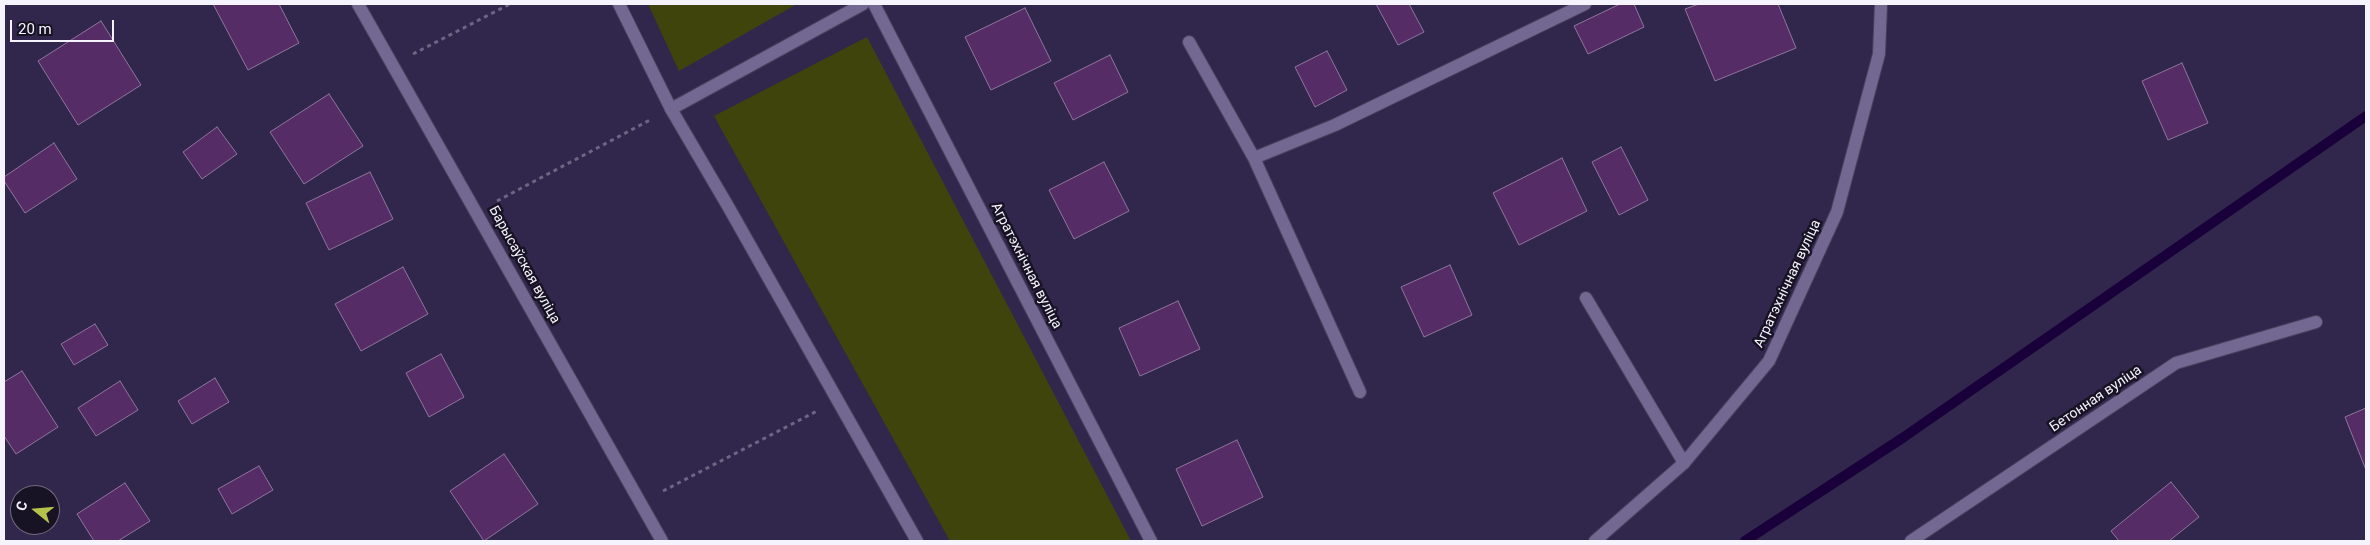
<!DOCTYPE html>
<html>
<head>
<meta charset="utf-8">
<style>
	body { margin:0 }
	#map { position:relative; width:2370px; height:545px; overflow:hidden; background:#31274c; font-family:Roboto,sans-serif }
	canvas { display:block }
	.frame { position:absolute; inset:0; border:5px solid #f5f3fd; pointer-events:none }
	.north { position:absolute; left:10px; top:485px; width:50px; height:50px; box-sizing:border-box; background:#181324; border:1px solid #706d7b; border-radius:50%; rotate:287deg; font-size:14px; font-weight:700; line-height:20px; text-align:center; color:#f5f3fd }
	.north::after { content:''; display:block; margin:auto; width:18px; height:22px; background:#b5c24a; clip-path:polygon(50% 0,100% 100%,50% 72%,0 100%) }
	.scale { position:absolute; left:10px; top:20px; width:104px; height:22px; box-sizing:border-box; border:2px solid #f5f3fd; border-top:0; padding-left:6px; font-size:15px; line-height:18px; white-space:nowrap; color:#f5f3fd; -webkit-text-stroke:4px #181324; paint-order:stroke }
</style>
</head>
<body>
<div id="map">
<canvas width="2370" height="545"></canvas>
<div class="frame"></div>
<div class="north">С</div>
<div class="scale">20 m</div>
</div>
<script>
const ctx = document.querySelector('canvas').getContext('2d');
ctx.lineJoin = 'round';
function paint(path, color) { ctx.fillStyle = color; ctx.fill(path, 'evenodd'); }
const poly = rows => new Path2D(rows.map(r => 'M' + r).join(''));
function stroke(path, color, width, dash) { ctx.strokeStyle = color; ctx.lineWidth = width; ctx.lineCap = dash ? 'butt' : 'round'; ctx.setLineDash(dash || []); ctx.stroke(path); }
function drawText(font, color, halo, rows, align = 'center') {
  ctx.font = font + ' Roboto,sans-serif'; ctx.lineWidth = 5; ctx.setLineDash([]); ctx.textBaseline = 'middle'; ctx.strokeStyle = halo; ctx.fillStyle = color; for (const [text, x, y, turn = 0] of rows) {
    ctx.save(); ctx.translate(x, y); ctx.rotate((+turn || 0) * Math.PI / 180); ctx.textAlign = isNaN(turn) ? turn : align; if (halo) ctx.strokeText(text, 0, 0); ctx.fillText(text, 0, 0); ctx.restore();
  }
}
const green = poly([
	[648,4,797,4,679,71],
	[867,37,1131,541,950,541,714,116]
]);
const stream = poly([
	[1745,541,1904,437,2366,116]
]);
const building = poly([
	[213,4,279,4,299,43,248,70,213,4],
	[1376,4,1409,4,1424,32,1398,45,1376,4],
	[1620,4,1634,4,1644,27,1588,54,1574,26,1620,4],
	[1699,4,1778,4,1796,48,1715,81,1685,9,1699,4],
	[1025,8,1051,61,991,90,965,37,1025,8],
	[101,21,141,85,78,125,38,61,101,21],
	[1327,51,1347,90,1315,107,1295,67,1327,51],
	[1110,55,1128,92,1073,120,1054,83,1110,55],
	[2182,63,2208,123,2168,140,2142,81,2182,63],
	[329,94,363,146,304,184,270,132,329,94],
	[217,127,237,154,202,179,183,152,217,127],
	[54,143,77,179,25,213,4,181,4,177,54,143],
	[1621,147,1648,200,1619,215,1592,162,1621,147],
	[1562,158,1587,211,1519,245,1493,193,1562,158],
	[1104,162,1129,211,1074,239,1049,190,1104,162],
	[370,172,393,219,329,250,306,203,370,172],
	[1450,265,1472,315,1424,337,1401,287,1450,265],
	[403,267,428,314,361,351,335,304,403,267],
	[1178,301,1200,349,1140,376,1119,328,1178,301],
	[95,324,108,345,74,365,61,344,95,324],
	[441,354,464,397,429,417,406,373,441,354],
	[22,371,58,427,16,454,4,436,4,382,22,371],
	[215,378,229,402,192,424,178,401,215,378],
	[120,381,138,410,96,436,78,408,120,381],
	[2366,408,2366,470,2345,417,2366,408],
	[1237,440,1263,497,1202,526,1176,469,1237,440],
	[504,454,538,504,484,541,450,491,504,454],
	[259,466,273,490,232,514,218,489,259,466],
	[2171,482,2199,517,2169,541,2119,541,2111,531,2171,482],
	[125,483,150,521,118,541,94,541,77,514,125,483]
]);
const path = poly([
	[413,54,510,4],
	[497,201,650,120],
	[663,491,817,411]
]);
const service = poly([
	[1189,42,1254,158,1335,125,1585,4],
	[1254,158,1360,392],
	[1586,298,1684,463]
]);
const minor = poly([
	[358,4,662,541],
	[874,4,1151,541],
	[671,109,863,4],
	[1595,541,1684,463,1769,361,1837,212,1879,54,1881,4],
	[1911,541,2176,363,2316,322]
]);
const tertiary = poly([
	[619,4,671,109,729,208,917,541]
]);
const streetNames = [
	["Барысаўская вуліца",524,265,61],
	["Агратэхнічная вуліца",1026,266,63],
	["Агратэхнічная вуліца",1788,284,-65],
	["Бетонная вуліца",2096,399,-34]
];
paint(green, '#3f440c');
stroke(stream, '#19003b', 10);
paint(building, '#552c66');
stroke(building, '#90759c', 1);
stroke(service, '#4a405e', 14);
stroke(minor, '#4a405e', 14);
stroke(tertiary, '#4a405e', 14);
stroke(path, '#6d6682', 3, [4, 4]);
stroke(service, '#726892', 12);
stroke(minor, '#726892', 12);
stroke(tertiary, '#726892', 12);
drawText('14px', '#f5f3fd', '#181324', streetNames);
</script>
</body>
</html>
